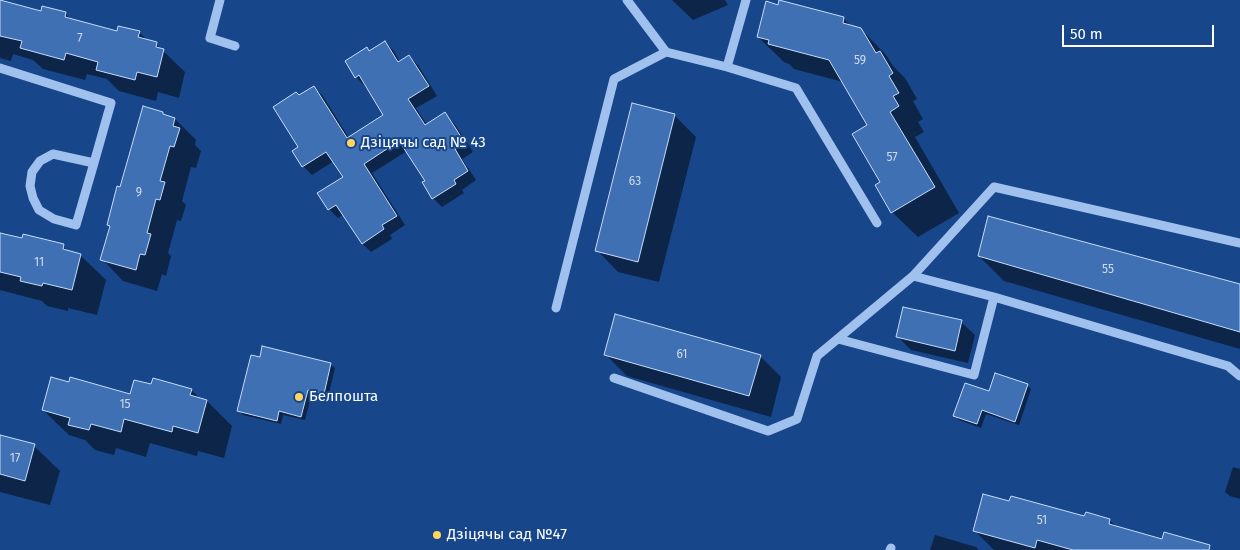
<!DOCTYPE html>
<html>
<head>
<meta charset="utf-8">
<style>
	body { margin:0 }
	#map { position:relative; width:1240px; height:550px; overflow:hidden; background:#17468a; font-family:"Fira Sans",sans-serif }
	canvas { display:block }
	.scale { position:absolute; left:1062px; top:25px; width:152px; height:22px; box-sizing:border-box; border:2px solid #fff; border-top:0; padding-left:6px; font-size:15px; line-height:18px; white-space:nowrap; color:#fff; -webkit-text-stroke:4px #17468a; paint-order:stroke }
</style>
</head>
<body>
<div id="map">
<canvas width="1240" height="550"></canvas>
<div class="scale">50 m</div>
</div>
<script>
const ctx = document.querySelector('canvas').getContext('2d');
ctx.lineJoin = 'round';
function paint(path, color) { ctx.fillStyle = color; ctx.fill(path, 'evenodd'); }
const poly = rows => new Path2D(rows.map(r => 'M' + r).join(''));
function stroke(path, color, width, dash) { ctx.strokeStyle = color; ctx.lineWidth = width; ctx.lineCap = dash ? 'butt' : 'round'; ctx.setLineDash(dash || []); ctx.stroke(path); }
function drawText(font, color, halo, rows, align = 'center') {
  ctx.font = font + ' "Fira Sans",sans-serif'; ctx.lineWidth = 4; ctx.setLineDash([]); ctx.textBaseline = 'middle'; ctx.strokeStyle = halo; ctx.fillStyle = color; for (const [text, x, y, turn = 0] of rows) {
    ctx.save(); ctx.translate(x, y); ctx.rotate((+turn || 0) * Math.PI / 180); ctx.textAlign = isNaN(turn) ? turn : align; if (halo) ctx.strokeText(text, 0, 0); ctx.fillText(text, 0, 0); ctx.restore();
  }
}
const shadow = poly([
	[672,0,725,0,728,5,693,20],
	[0,1,42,12,65,13,72,20,118,32,139,32,148,41,156,44,185,72,179,98,158,92,156,101,119,91,107,79,87,74,85,80,43,69,33,60,13,54,11,61,0,58],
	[843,18,852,27,861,29,886,55,893,66,905,78,917,99,913,101,923,119,918,122,924,132,915,137,959,213,918,237,892,212,882,182,869,126,843,82,794,69,789,64,784,62,758,37],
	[385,42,394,51,400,62,409,57,418,65,437,96,416,108,427,125,445,114,454,123,473,152,462,159,476,180,462,190,464,193,442,207,433,198,426,181,407,151,372,173,405,225,390,235,392,239,371,252,362,243,344,214,338,218,329,209,344,178,334,161,312,175,303,166,300,147,299,96,314,87,323,96,349,138,385,116,366,85,365,86,356,77,367,49,370,52],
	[163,113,167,117,175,119,196,140,195,145,201,151,196,168,191,167,182,201,186,205,181,221,177,220,168,253,171,256,166,276,162,274,157,291,123,281,102,259,111,227,108,225,121,189],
	[674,115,696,137,659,282,618,272,597,250],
	[0,234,23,240,63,246,70,253,80,255,106,280,97,315,68,308,68,311,47,306,42,301,0,290],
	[979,256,1240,286,1240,349,1004,281],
	[961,322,975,335,968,363,911,350,898,337],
	[606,355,760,356,781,377,771,417,627,376],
	[330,364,335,368,328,397,312,393,305,420,283,415,281,424,243,415,239,410],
	[70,383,131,395,152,386,191,390,201,399,207,401,232,426,224,458,198,451,197,456,150,443,146,457,116,448,114,455,95,450,85,440,69,435,43,410],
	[1027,385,1031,389,1019,425,986,414,981,428,959,420,955,416,990,393],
	[0,436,34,446,60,471,50,505,0,492],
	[1233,467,1240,469,1240,499,1230,496,1225,492],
	[1010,502,1085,518,1109,520,1117,527,1196,550,994,550,974,530],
	[935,535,976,547,979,550,930,550]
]);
const building = poly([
	[0,0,41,11,42,6,66,12,65,17,117,31,118,26,140,31,138,37,157,42,156,47,164,49,157,77,137,72,135,80,96,70,98,62,66,53,64,60,20,48,22,41,0,36,0,0],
	[779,0,844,17,843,23,861,28,876,53,880,51,893,73,889,76,899,93,893,96,899,106,890,112,935,187,891,213,875,185,880,182,852,134,867,125,829,60,768,44,769,40,757,37,766,1,778,5,779,0],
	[385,41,398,62,409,55,429,86,408,99,425,125,445,112,465,143,455,149,468,171,454,180,456,184,432,199,422,182,425,181,399,141,364,164,397,216,382,225,384,229,362,244,336,205,328,210,317,193,343,177,326,152,302,167,292,151,298,147,273,107,296,92,299,95,314,86,347,138,383,115,359,75,355,78,345,61,367,47,369,51,385,41],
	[632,103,675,114,638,262,595,251,632,103],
	[143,106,163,112,163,114,175,118,173,126,180,128,174,147,170,146,160,181,165,182,160,200,156,199,147,233,151,234,145,255,140,254,136,270,100,260,110,226,107,225,117,186,120,187,143,106],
	[988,216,1240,284,1240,332,978,256,988,216],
	[0,233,22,238,23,234,64,244,63,249,81,254,72,290,43,283,42,286,20,281,21,277,0,272,0,233],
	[903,307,962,320,955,351,896,337,903,307],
	[615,314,761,355,749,396,604,355,615,314],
	[262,346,331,363,324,394,308,390,301,417,279,411,277,421,237,411,251,355,260,357,262,346],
	[995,373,1028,384,1015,422,982,410,977,424,953,416,965,383,989,391,995,373],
	[51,377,69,382,70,377,130,394,134,380,151,384,153,378,192,389,190,395,207,400,198,433,173,426,172,432,124,419,121,432,91,424,89,430,68,425,70,418,42,410,51,377],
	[0,435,35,444,25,481,0,474,0,435],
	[983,494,1009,501,1011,496,1084,516,1086,512,1110,519,1109,524,1162,539,1164,532,1210,545,1209,550,1073,550,1037,540,1035,548,973,531,983,494]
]);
const minor = poly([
	[220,0,210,38,235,46],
	[627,0,666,52],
	[727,67,746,0],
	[0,68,111,103,105,124,94,163,76,225,54,219,39,210,33,198,30,186,32,172,40,161,53,154,94,163],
	[913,276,994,297,1228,366,1240,376],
	[556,308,614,79,666,52,727,67,796,88,877,223],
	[838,339,974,375,994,297],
	[614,378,768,431,797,419,817,356,913,276,994,187,1240,243],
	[890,550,891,548]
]);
const markers = [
	[351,143,5,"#ffd55d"],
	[299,397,5,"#ffd55d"],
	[437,535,5,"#ffd55d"]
];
const numberNames = [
	["7",80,39],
	["59",860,61],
	["57",892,158],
	["63",635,182],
	["9",139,193],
	["11",39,263],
	["55",1108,270],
	["61",682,355],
	["15",125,405],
	["17",15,459],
	["51",1042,521]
];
const poiNames = [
	["Дзіцячы сад № 43",361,143],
	["Белпошта",309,397],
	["Дзіцячы сад №47",447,535]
];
paint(shadow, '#0007');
paint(building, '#3f70b3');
stroke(building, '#c6dcfa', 1);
stroke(minor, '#a0c1ee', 9);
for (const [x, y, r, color] of markers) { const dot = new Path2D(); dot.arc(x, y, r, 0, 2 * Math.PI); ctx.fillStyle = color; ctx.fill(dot); stroke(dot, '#17468a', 2); }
drawText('12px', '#cfdbec', null, numberNames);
drawText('15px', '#fff', '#17468a', poiNames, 'left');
</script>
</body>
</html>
